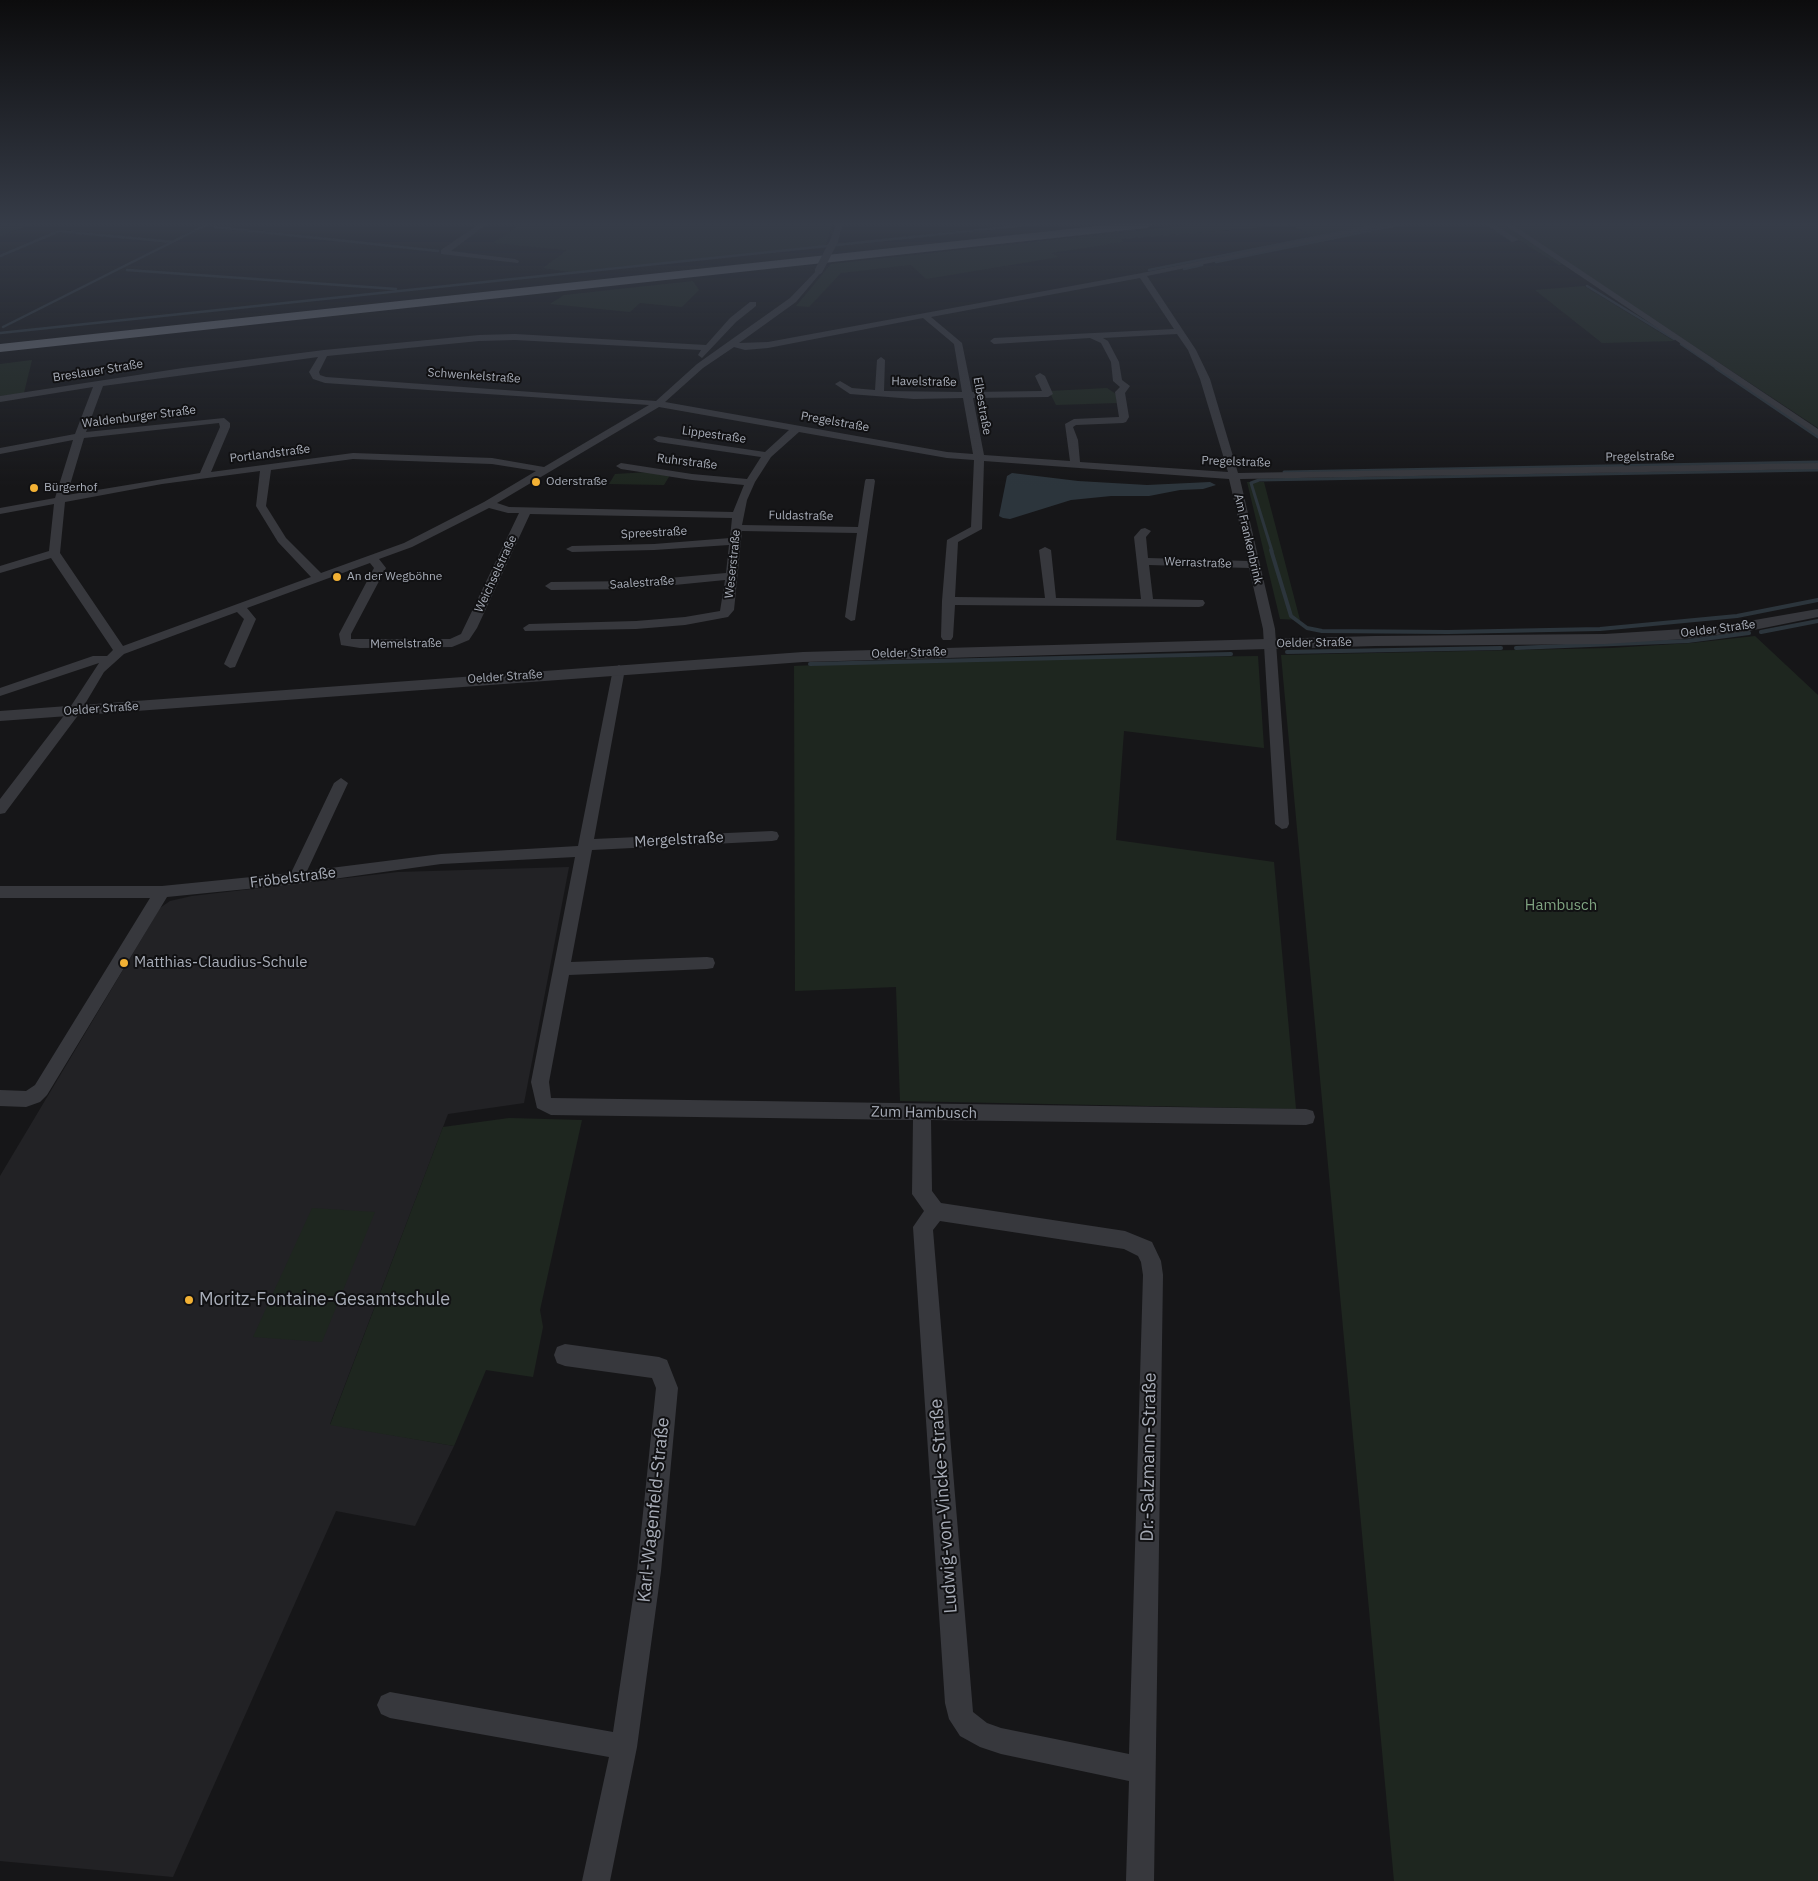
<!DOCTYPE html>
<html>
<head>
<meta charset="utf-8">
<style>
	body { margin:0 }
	canvas { display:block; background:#161618 }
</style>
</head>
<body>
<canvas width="1818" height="1881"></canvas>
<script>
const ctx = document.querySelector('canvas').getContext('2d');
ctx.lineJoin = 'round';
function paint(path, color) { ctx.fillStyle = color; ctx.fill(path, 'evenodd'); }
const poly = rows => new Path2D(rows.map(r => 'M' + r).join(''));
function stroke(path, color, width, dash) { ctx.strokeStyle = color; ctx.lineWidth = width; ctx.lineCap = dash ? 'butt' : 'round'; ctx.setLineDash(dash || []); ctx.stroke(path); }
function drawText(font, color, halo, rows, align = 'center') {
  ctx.font = font + ' "IBM Plex Sans",sans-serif'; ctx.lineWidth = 4; ctx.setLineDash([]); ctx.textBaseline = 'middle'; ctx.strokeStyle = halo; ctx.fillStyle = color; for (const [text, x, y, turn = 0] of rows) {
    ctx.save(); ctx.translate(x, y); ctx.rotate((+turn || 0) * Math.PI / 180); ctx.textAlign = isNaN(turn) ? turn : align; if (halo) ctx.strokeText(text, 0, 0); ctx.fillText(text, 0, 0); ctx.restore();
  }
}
const built = poly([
	[569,867,524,1103,448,1114,330,1424,454,1446,415,1526,336,1511,173,1877,0,1861,0,1176,160,908,170,901,192,896,398,872]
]);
const green = poly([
	[0,224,33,224,0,236],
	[520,224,833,224,825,246,570,272,543,268,567,250,493,243],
	[1199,224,1379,224,1314,237,1291,225,1121,239,1123,242,1051,253,1059,257,926,279,911,265,841,273,809,307,796,306,831,264],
	[1493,224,1503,224,1562,264,1559,265],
	[1512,224,1818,224,1818,428,1614,293],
	[693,281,699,290,682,307,640,303,630,312,550,304,564,295],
	[1584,286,1674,341,1602,343,1535,290],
	[32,360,24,393,0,396,0,364],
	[1107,388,1116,394,1117,403,1056,405,1049,391],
	[649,472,670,475,664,485,609,484,615,474],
	[1247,482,1264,482,1300,620,1280,619],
	[1755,636,1818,695,1818,1881,1394,1881,1281,655,1611,648,1692,643],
	[1258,656,1264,748,1124,731,1116,840,1274,862,1296,1109,900,1101,896,987,795,991,794,666,906,661],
	[509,1118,582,1120,540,1310,543,1327,533,1377,486,1370,454,1446,330,1425,443,1127],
	[312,1208,375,1212,322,1342,253,1337]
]);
const water = poly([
	[1012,473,1078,481,1147,485,1210,482,1216,485,1203,489,1180,490,1149,496,1111,496,1071,500,1010,519,1003,518,999,516,1007,476]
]);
const streamFar2 = poly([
	[215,227,438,251],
	[0,256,59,231,172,242],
	[1216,262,1403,224],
	[1184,269,1202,265],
	[127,270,396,289],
	[1149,270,1382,224],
	[1587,286,1674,339],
	[3,327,208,224],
	[0,333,1036,224],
	[1681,344,1718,369]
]);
const streamFar1 = poly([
	[1716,368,1818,437],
	[1284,472,1818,462],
	[1272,551,1251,483,1259,480,1818,470]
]);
const stream = poly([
	[1271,550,1291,616,1307,628,1322,631,1448,632,1600,629,1737,616,1818,600],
	[1761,632,1818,621],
	[1516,648,1688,641,1749,633],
	[1287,652,1501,648],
	[810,664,1231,654]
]);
const minor = poly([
	[479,224,487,224,451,251,515,259,519,261,518,263,441,254,441,250,479,224],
	[836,224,843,224,838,241,834,243,830,241,836,224],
	[1382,224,1396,224,1147,276,1196,350,1210,379,1238,473,1818,463,1818,469,1240,479,1275,629,1289,824,1287,828,1282,829,1275,824,1263,629,1249,568,1149,565,1153,599,1203,600,1205,603,1203,606,1199,607,955,605,953,637,951,640,943,640,941,637,942,601,947,540,971,527,974,460,947,458,799,432,771,457,755,482,747,500,742,525,858,527,865,481,866,479,874,479,875,481,855,620,851,621,845,617,857,533,742,531,734,610,728,617,685,625,636,629,525,631,523,628,529,624,636,621,685,617,720,611,725,580,634,589,551,590,545,586,551,582,634,581,726,573,729,545,654,550,572,552,566,549,572,546,654,544,730,538,732,518,530,514,477,628,469,640,452,647,360,648,341,645,339,634,374,568,370,563,247,608,256,619,235,667,230,668,224,664,244,619,237,612,124,654,104,672,79,714,5,813,0,814,0,799,69,709,99,663,0,696,0,688,93,656,107,656,113,650,51,558,0,573,0,566,49,551,54,504,0,514,0,508,55,498,73,440,0,454,0,448,75,434,93,387,0,402,0,396,183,368,324,350,479,335,515,334,706,345,730,318,750,302,756,302,756,306,736,322,702,358,698,355,701,350,515,340,479,341,327,356,319,372,320,375,326,377,656,401,697,364,790,298,819,268,823,270,796,302,739,343,768,342,1142,273,1382,224],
	[1140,278,1174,329,994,338,990,341,994,344,1090,338,1101,343,1111,362,1113,381,1120,387,1115,392,1119,417,1074,419,1065,424,1070,461,984,455,973,398,1048,397,1053,394,1045,376,1040,373,1035,376,1042,391,972,392,962,343,931,317,1140,278],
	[923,318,954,344,962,392,884,391,885,360,881,357,877,360,875,390,852,388,840,381,835,384,850,394,914,399,963,398,973,454,947,452,665,402,703,368,734,347,745,350,768,348,923,318],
	[1177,334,1188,350,1200,379,1228,472,1080,462,1078,440,1073,427,1076,425,1123,423,1126,422,1129,417,1125,393,1130,386,1122,380,1119,362,1108,341,1103,338,1177,334],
	[318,357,309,372,313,379,325,383,649,405,544,467,492,458,353,453,211,472,230,427,230,423,224,418,86,432,103,386,318,357],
	[659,407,789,430,765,452,658,436,653,439,658,442,761,457,747,479,692,474,621,463,616,466,621,469,692,480,744,485,733,512,509,507,497,503,659,407],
	[219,423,220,427,200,473,67,495,84,438,219,423],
	[353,459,492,464,536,471,484,502,404,543,321,573,286,538,266,506,271,470,353,459],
	[984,461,1229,479,1248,561,1148,558,1146,537,1151,531,1145,528,1141,529,1134,537,1141,599,1056,598,1051,550,1045,547,1039,550,1045,598,955,597,958,542,982,529,984,461],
	[260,471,256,506,278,542,311,577,123,646,60,553,65,502,162,484,260,471],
	[489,508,508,513,519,513,461,634,450,639,351,639,351,634,386,568,379,559,412,547,489,508],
	[1485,224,1494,224,1519,240,1512,242,1485,224],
	[1503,224,1512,224,1818,429,1818,436,1503,224],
	[619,665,625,669,594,839,772,831,777,832,779,836,777,840,772,841,592,850,571,962,707,957,713,958,715,963,713,968,707,969,569,975,549,1082,551,1098,1306,1109,1313,1111,1315,1117,1313,1123,1306,1125,931,1120,932,1191,941,1203,1125,1231,1152,1242,1161,1261,1163,1275,1154,1881,1126,1881,1129,1781,1001,1754,980,1747,960,1736,949,1719,945,1703,913,1227,924,1211,912,1194,913,1120,551,1115,537,1108,531,1082,575,857,441,864,297,884,167,897,47,1095,40,1102,26,1107,0,1106,0,1090,26,1091,35,1085,150,898,0,898,0,886,162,886,291,873,334,783,341,778,348,783,307,871,441,854,578,846,613,669,619,665],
	[940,1221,1124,1249,1138,1256,1141,1262,1143,1275,1129,1754,1001,1728,987,1723,973,1712,933,1230,940,1221],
	[565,1344,659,1357,667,1360,678,1388,661,1571,637,1747,610,1881,582,1881,609,1757,390,1718,381,1714,377,1705,381,1696,390,1692,613,1732,637,1571,656,1388,652,1378,565,1366,557,1363,554,1355,557,1347,565,1344]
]);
const tertiary = poly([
	[1818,609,1818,617,1749,631,1684,639,1605,644,1375,646,803,662,0,721,0,711,803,652,1375,636,1605,634,1684,629,1749,621,1818,609]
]);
const motorway = poly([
	[1115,224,1153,224,1147,228,0,352,0,344,1115,224]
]);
const minorBridge = poly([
	[819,270,834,241]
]);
const markers = [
	[536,482,5,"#f2b134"],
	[34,488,5,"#f2b134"],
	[337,577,5,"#f2b134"],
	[124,963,5,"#f2b134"],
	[189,1300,5,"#f2b134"]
];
const farStreetnames = [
	["Breslauer Straße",98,371,-9],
	["Schwenkelstraße",474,376,4],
	["Havelstraße",924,382,1],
	["Elbestraße",982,406,80],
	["Waldenburger Straße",139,417,-7],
	["Pregelstraße",835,422,10],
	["Lippestraße",714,435,8],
	["Portlandstraße",270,454,-7],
	["Pregelstraße",1640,457,-1],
	["Ruhrstraße",687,462,7],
	["Pregelstraße",1236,462,2],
	["Fuldastraße",801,516,1],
	["Spreestraße",654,533,-3],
	["Am Frankenbrink",1248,539,77],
	["Werrastraße",1198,563,2],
	["Weserstraße",733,564,-84],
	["Weichselstraße",496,574,-65],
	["Saalestraße",642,583,-4],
	["Oelder Straße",1718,629,-7],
	["Oelder Straße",1314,643,-1],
	["Memelstraße",406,644,-1],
	["Oelder Straße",909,653,-2],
	["Oelder Straße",505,677,-4],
	["Oelder Straße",101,709,-4]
];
const farPoinames = [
	["Oderstraße",546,482],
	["Bürgerhof",44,488],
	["An der Wegböhne",347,577]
];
const streetNames = [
	["Mergelstraße",679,840,-3],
	["Fröbelstraße",293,878,-7],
	["Zum Hambusch",924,1113,1]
];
const parkNames = [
	["Hambusch",1561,906]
];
const poiNames = [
	["Matthias-Claudius-Schule",134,963]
];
const nearPoinames = [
	["Moritz-Fontaine-Gesamtschule",199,1300]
];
const nearStreetnames = [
	["Dr.-Salzmann-Straße",1149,1457,-89],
	["Ludwig-von-Vincke-Straße",944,1506,-94],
	["Karl-Wagenfeld-Straße",654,1510,-84]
];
paint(built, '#222225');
paint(green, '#1e261f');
paint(water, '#2c353c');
stroke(streamFar2, '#2c353c', 2.5);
stroke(streamFar1, '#2c353c', 3);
stroke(stream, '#2c353c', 4);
paint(minor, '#37383d');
paint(tertiary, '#37383d');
paint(motorway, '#63666e');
stroke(minorBridge, '#37383d', 8);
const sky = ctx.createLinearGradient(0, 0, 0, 487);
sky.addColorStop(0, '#0c0c0d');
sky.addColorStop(0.46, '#363c48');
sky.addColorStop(1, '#363c4800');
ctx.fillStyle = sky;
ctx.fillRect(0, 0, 1818, 487);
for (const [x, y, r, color] of markers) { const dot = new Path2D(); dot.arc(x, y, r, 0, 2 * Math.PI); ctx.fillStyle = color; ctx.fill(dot); stroke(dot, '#111113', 2); }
drawText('12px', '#a8adb8', '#111113', farStreetnames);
drawText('12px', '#a8adb8', '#111113', farPoinames, 'left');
drawText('15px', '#a8adb8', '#111113', streetNames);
drawText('15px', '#7fa381', '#111113', parkNames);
drawText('15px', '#a8adb8', '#111113', poiNames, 'left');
drawText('18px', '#a8adb8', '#111113', nearPoinames, 'left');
drawText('18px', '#a8adb8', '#111113', nearStreetnames);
</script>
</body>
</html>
